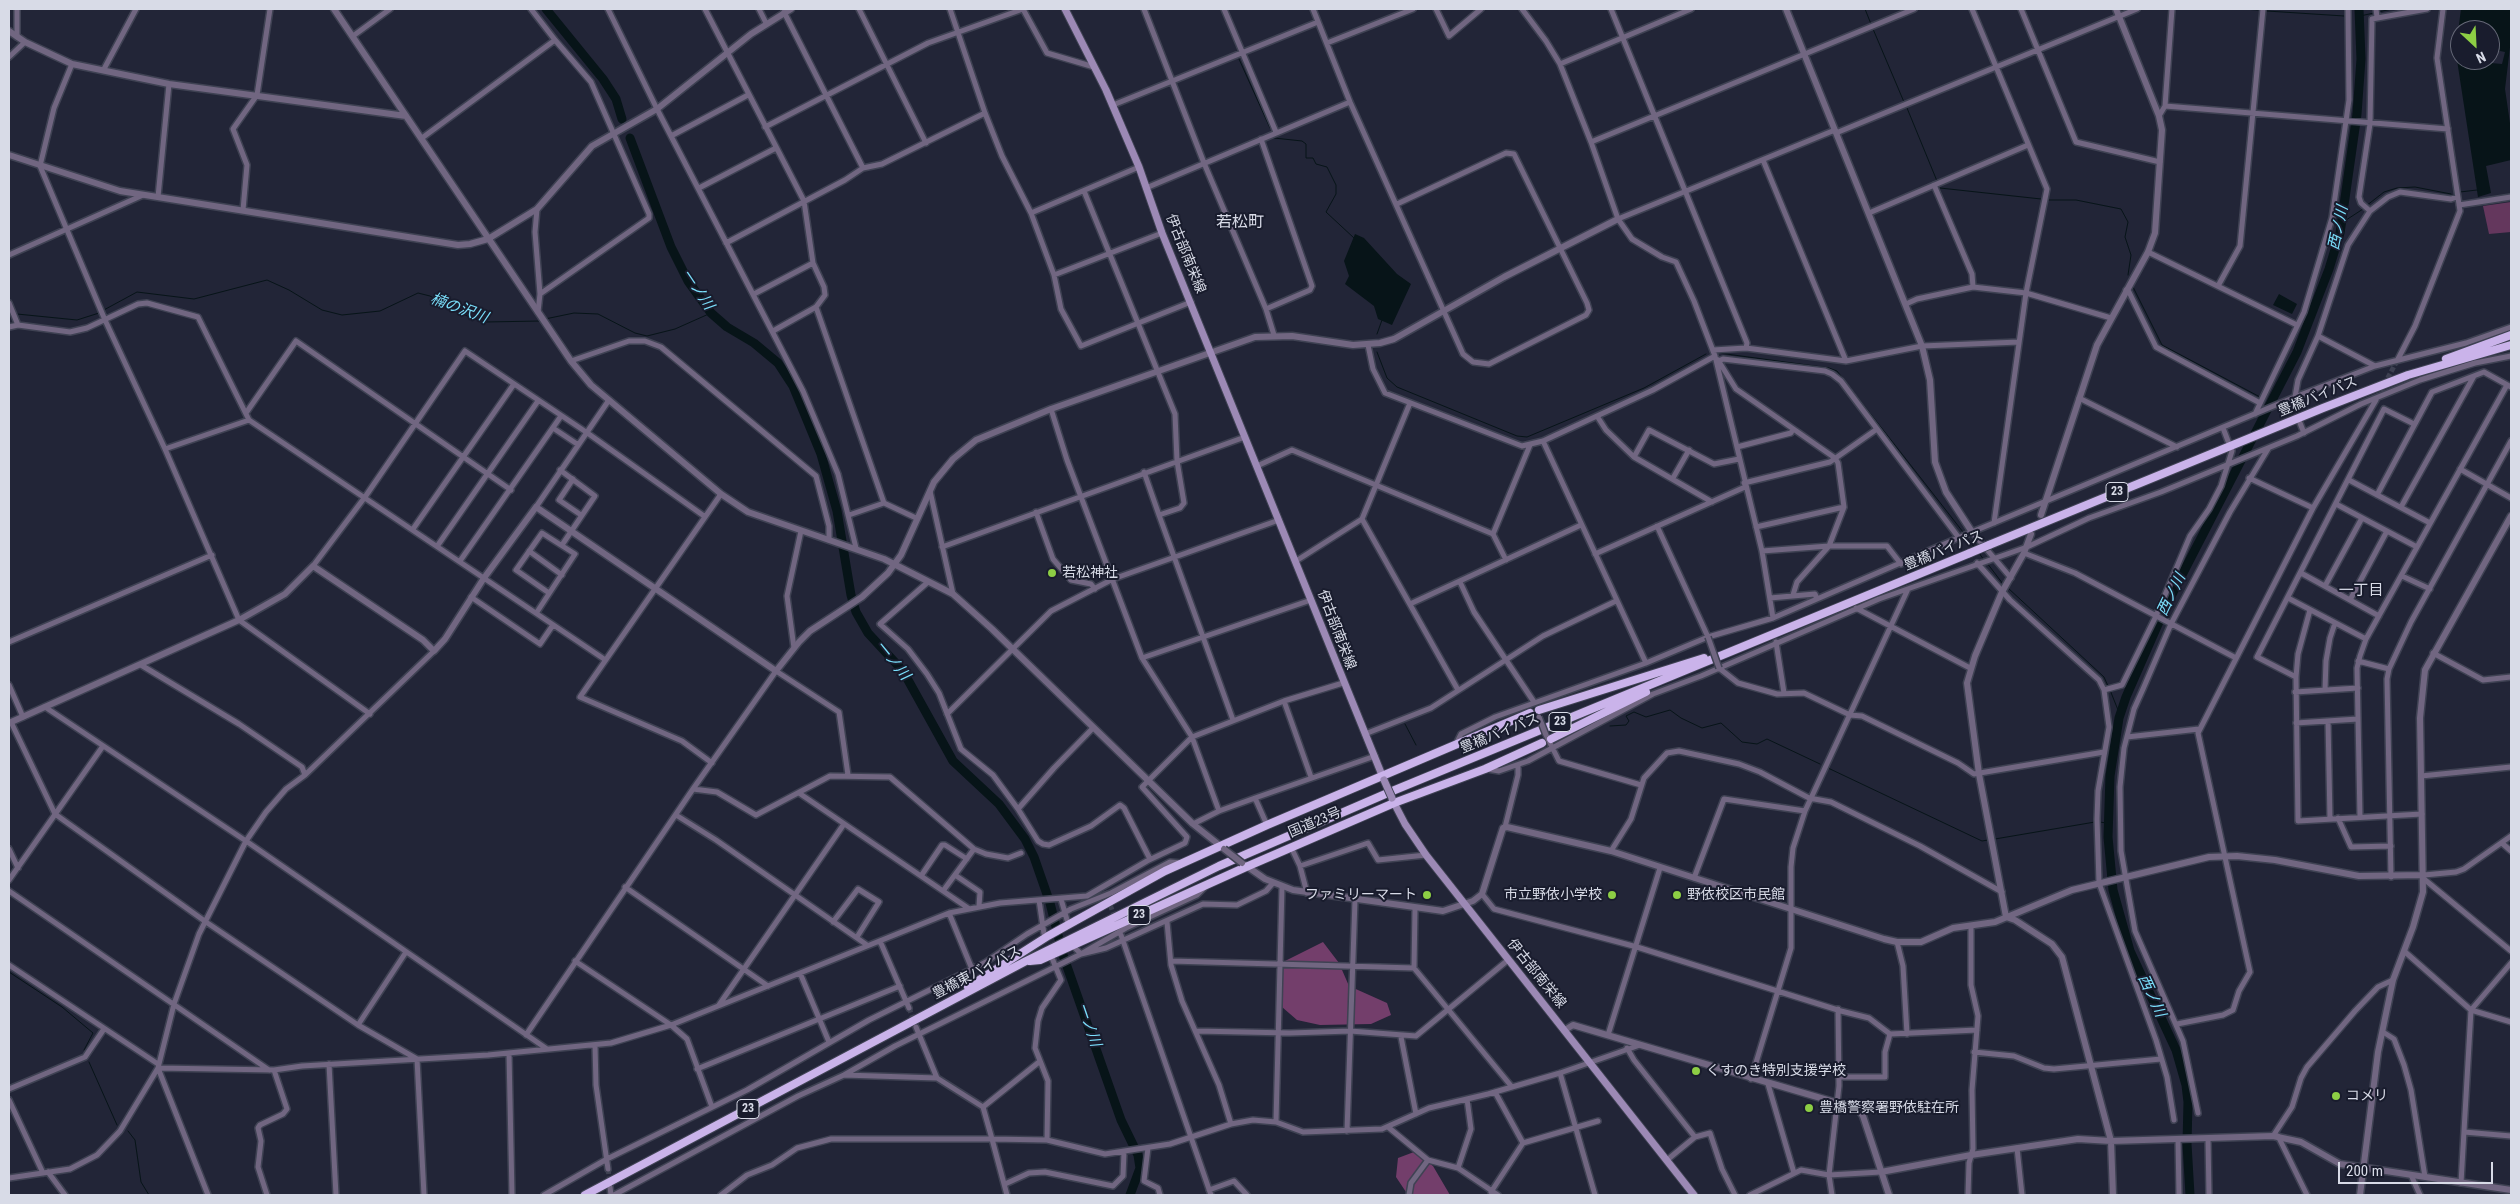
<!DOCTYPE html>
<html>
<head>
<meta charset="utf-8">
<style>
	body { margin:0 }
	#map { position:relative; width:2520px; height:1204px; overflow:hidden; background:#222537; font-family:"Roboto Condensed",sans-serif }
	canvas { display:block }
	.frame { position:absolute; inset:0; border:10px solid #d8dbe7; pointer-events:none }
	.north { position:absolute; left:2450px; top:20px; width:50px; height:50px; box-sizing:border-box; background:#191c2d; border:1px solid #656877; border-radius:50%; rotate:155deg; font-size:14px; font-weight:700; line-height:20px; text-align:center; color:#d8dbe7 }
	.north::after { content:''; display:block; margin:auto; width:18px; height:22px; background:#8dce44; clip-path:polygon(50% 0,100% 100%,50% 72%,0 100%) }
	.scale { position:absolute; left:2338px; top:1162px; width:155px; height:22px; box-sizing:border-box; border:2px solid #d8dbe7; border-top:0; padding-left:6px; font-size:15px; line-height:18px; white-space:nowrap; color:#d8dbe7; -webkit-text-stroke:4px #191c2d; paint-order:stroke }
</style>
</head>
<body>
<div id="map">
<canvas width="2520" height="1204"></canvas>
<div class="frame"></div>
<div class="north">N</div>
<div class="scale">200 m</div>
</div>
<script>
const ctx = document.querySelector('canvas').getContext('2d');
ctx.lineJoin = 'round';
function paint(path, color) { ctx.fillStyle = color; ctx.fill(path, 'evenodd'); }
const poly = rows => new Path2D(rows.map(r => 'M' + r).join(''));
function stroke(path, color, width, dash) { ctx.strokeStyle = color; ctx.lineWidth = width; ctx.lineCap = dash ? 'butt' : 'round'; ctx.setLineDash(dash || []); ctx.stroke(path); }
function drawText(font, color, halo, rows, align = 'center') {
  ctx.font = font + ' "Roboto Condensed","Noto Sans JP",sans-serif'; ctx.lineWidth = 4; ctx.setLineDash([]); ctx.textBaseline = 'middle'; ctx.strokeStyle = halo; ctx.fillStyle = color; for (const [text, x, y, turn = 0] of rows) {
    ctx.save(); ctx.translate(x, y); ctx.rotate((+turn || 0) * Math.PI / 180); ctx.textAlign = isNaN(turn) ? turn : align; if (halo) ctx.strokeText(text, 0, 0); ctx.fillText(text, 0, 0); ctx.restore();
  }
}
const green = poly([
	[2511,202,2511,232,2489,234,2483,206]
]);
const forest = poly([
	[1323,942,1339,963,1349,986,1387,1003,1391,1015,1371,1024,1320,1025,1297,1020,1282,1007,1283,984,1279,964],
	[1414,1152,1433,1166,1450,1195,1408,1195,1396,1177,1398,1158]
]);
const water = poly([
	[2461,9,2511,9,2511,39,2505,89,2511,130,2511,160,2486,166,2491,193,2478,197,2457,60,2502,64,2505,52,2490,49,2490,30,2460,30,2460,41,2457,40],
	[1355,234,1364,238,1397,274,1411,284,1392,325,1378,319,1374,306,1345,284,1349,276,1344,261],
	[2279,294,2297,304,2292,314,2273,305]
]);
const stream = poly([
	[1865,9,1871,24],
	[2243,9,2258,10],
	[2267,11,2344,16],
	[2378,12,2392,9],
	[2360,16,2374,13],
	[1873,29,1904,102],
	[1239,59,1270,128],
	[1907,108,1937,181],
	[1274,138,1302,141,1306,144,1306,158,1313,158,1316,164,1327,167,1336,185,1336,194,1326,212,1354,238],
	[1940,188,2041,199],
	[2460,192,2477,190],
	[2047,200,2076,200,2121,209,2128,222,2125,237,2131,255,2128,275],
	[2366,206,2384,192,2397,188,2415,187,2451,194],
	[2340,224,2363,209],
	[2133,287,2162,345,2260,397],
	[102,311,137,292,194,299,267,280,289,290,322,310,342,315,380,311,418,293,430,296,469,317,485,322,541,321],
	[17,314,77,320,99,313],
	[545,319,574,313,598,314,635,333,647,336,675,329,711,313],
	[1377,334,1382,320],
	[1377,352,1387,378,1397,387,1517,436,1527,437,1644,388,1706,354],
	[1719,353,1829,368,1837,371,1963,532],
	[1967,538,1975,548],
	[1979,553,1984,560],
	[1987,563,2003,584],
	[2008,588,2104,677,2108,686],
	[2110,690,2120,715],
	[1405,724,1416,745],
	[1610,726,1626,725,1629,721,1626,716,1634,712,1646,717,1670,710,1681,718,1702,728,1721,723,1742,742,1757,744,1767,739,1820,764],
	[1828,768,1982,841,1988,840],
	[2099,822,2107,823],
	[1995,839,2095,822],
	[9,972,62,1007,93,1033,84,1050],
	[89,1062,117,1125],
	[128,1131,135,1140,141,1182,149,1195]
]);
const river = poly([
	[546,9,603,79,616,99,622,119],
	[630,138,671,247,688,281,711,313,727,327,754,343,778,363,793,386,821,454,837,511,851,595,856,612,868,633,903,671,953,761,999,804,1025,839,1034,857,1050,903,1063,955,1121,1120,1138,1155,1140,1168,1130,1195],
	[2190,1195,2187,1144,2188,1102,2186,1085,2176,1050,2130,951,2113,890,2108,837,2110,776,2119,718,2126,697,2166,606,2297,352,2329,269,2340,233,2357,114,2361,59,2359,9]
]);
const minorTunnel = poly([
	[2377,398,2398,359],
	[2293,407,2299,420],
	[1105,891,1115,918],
	[909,1008,916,1027],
	[608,1169,610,1184]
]);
const minor = poly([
	[531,9,555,40,591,82,649,214,649,218,540,294,538,312],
	[608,9,657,109,803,391,838,474,856,548],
	[705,9,804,201,813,263,824,287,825,295,816,307,773,331],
	[759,9,766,23],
	[859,9,926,143],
	[950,9,985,113,1002,156,1031,213,1054,275,1061,309,1081,346,1191,302],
	[1023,9,1047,53,1094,67],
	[1144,9,1204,163,1266,309,1274,335],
	[1224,9,1276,132],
	[1313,9,1350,102,1463,354,1473,362,1489,364,1586,315,1589,310,1587,303,1514,154,1506,153,1397,204],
	[1436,9,1449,36,1481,9],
	[1522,9,1546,41,1560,64,1591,142,1618,219,1632,239,1662,257,1676,262,1694,301,1715,356,1762,551,1773,618],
	[1611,9,1747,343,1746,348],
	[1972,9,2047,189,2026,293,1994,523],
	[2021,9,2076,142,2160,162],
	[2376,9,2377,17],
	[784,12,863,168],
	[353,36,390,9],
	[17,37,17,9],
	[1327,43,1413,9],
	[9,57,25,42],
	[72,64,54,108,40,166,105,320,165,449,239,620,370,714],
	[1560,64,1691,9],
	[104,69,136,9],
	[1113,105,1318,22],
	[2165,106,2172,9],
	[2159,116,2165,106,2448,129],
	[765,127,928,43,1023,9],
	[1836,133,2137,9],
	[671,136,748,95],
	[422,138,555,40],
	[1261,139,1312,286,1310,290,1266,309],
	[1591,142,1914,9],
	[1763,160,1846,361],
	[1934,185,1972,274,1973,287],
	[699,188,776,148],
	[1146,188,1350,102],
	[1084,191,1175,414,1177,461,1184,503,1180,508,1159,515,1233,720],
	[158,197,169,84],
	[2459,205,2511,197],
	[537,209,535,232,540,294],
	[243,210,247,165,233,129,257,95,270,9],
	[2370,211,2361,203,2359,197,2370,124,2372,19,2427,9],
	[1031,213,1139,167],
	[1869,213,2028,145],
	[1618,219,1835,130],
	[726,243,845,180,863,168,882,164,985,113],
	[2148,252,2297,325],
	[9,255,143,195],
	[1054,275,1162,233],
	[2218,286,2240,246,2263,9],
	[2126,290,2129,292,2156,347,2260,403],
	[754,294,813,263],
	[9,303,18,325],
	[1906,304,1917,299,1973,287,2026,293,2111,318],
	[816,307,884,503],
	[9,327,18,325,70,332,87,328,138,304,147,303,198,317,249,420,604,659],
	[2318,336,2375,366],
	[1368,345,1373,369,1385,393,1522,446,1543,441,1653,390,1715,356],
	[1713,350,1746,348,1846,361,1922,346,2019,342],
	[2398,359,2415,326,2460,211,2437,58,2443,9],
	[1718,360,1736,389,1835,458,1838,463,1844,507,1829,546,1797,582,1793,595],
	[571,361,629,341,645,341,661,347,816,476,829,526,829,540],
	[1719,361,1723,359,1825,371,1832,374,1841,381,1959,538],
	[2295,397,2298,380,2318,336,2348,245,2370,211,2388,197,2400,192,2451,199,2457,197],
	[2079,398,2177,447],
	[1051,409,1067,460,1142,658],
	[246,413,296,341,511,490],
	[2255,414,2304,312,2332,218,2349,100,2348,9],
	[1597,416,1606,430,1634,457,1712,502],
	[2300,423,2304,433],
	[553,428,577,444],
	[2223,428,2228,441],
	[1543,441,1646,663],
	[1737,447,1791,433,1793,429],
	[165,449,249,420],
	[1634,457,1649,430,1714,464,1739,459],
	[1257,466,1292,450,1493,534,1506,560],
	[2460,469,2511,498],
	[560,470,595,496,562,545],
	[1144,472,1159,515],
	[1673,478,1689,450],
	[2249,478,2313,508],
	[573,479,559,500,581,515],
	[2349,480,2430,523],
	[1744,483,1830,462,1877,429],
	[930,491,953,594],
	[2377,495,2432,392,2484,372,2511,387],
	[2336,504,2417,547],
	[536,507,609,400],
	[2401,507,2474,376],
	[1036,512,1053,559,1071,580,1091,584,1095,589],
	[849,515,884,503,916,518],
	[1362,519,1458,690],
	[1657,526,1708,637],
	[1756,527,1844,507],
	[413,529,514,384],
	[1972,532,2011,578],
	[1493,534,1530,445],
	[438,545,538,401],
	[942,547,1245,437],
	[529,551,562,575],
	[1762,551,1829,546,1887,546,1901,564],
	[2024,553,2075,573,2236,658],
	[1595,554,1745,487],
	[460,561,561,416],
	[1296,561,1362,519,1410,403],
	[1977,563,2010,600,2099,680,2104,690,2109,727,2098,791,2097,819,2099,883,2156,1040,2167,1077,2174,1120],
	[313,566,365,497,465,351,586,432,704,516],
	[2301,573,2379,616],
	[2402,576,2430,589],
	[928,582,880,624,908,649,927,674,939,693,961,749,993,775,1018,809,1054,768,1093,728],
	[1460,582,1474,612,1534,702],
	[2325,586,2362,518],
	[471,597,540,644,553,625],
	[1770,598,1815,594,1817,599],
	[2288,598,2366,639],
	[2350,600,2387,531],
	[1410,604,1581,525],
	[1856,608,1970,668],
	[2310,610,2298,654,2296,677,2298,821,2422,814],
	[537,612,575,554,542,533,516,570,549,593],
	[9,642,212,555],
	[1776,642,1784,693],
	[794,648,787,596,801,531],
	[2433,653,2483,680,2511,677],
	[2358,661,2389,669],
	[141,665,239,724,302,767,305,775],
	[1719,668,1738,683,1777,694,1804,693,1850,715,1862,716,1958,763,1974,774,2104,752],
	[2296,677,2257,657,2384,409,2414,424],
	[9,685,23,717],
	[2104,690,2122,685,2156,616,2190,536,2209,509,2221,486,2232,451],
	[2325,690,2326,661,2330,638,2335,623],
	[2295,692,2358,688],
	[1284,701,1311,777],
	[45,707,246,841,547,1049],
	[947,714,1051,611,1113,579,1279,520],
	[2328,721,2330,819],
	[11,722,55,814,206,922,358,1025,417,1059],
	[2296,723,2358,719],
	[1365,734,1431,708,1543,636,1616,601],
	[1547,737,1559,761,1641,785],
	[2127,737,2199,729],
	[1456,744,1461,734,1495,717,1646,663,1708,637,1773,618,1972,532,2295,397,2375,366,2466,343,2511,327],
	[712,763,682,741,580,697,721,494],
	[1487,769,1499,771,1528,761,1653,694,1701,676,1879,599,2027,547,2089,518,2161,492,2297,436,2361,404,2420,380,2475,363,2511,356],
	[2421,776,2511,767],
	[693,789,717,792,756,815,830,776,890,777,974,849,986,854,1008,858,1021,853],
	[799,793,968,908],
	[1018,809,1038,841,1043,844,1049,845,1091,826,1120,805,1124,808,1150,859],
	[1219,811,1192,737,1142,658,1311,600],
	[676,815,716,840,867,945],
	[2360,817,2357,668,2360,656,2366,639,2507,385],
	[2338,818,2351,847,2391,846],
	[1193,824,1219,811,1255,798],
	[1267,825,1255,798,1375,756],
	[1505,827,1518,775,1518,765],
	[2503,844,2511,851],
	[1291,847,1300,866,1307,893],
	[9,849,18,868],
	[1611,851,1631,819,1644,778,1667,753,1679,751,1739,764,1760,772,1809,798,1831,802,1920,846,2002,892],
	[1300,866,1368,843,1378,860,1426,855],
	[955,875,980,892,979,906],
	[2424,875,2456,872,2464,869,2511,836],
	[921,876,942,845,945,845,967,859],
	[2391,877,2387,679,2389,669,2411,622,2511,441],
	[1694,878,1724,799,1805,811],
	[2424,879,2511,951],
	[9,880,103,746],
	[625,887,768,986],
	[9,891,269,1070],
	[943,891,974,849],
	[1482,894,1494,909,1637,947,1841,1011,1869,1018,1890,1034,1977,1030],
	[1061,899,1067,920],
	[1039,900,1044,934],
	[1415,909,1414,968,1512,1087],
	[949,913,972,969],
	[833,922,858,889,879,902,857,937],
	[1167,922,1171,965,1182,1001,1219,1085,1231,1124],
	[1121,935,1211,1195],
	[880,941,909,1008],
	[1897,942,1903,966,1907,1034],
	[1075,948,1081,954,1106,948,1203,904,1237,905,1266,891,1273,883],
	[2404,951,2471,1010,2511,1022],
	[575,961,671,1025,687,1039,712,1107],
	[1171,961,1414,968],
	[9,965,158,1064],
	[800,973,829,1042],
	[719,1005,844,824],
	[2177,1024,2223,1015,2233,1010,2239,991,2250,972,2198,733,2313,508,2376,400],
	[358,1025,406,952],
	[916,1027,937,1078],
	[1196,1031,1290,1033,1350,1031,1416,1036,1508,960],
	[2383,1032,2394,1039,2404,1065,2411,1090,2425,1177],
	[526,1035,693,789,776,671,839,712,848,775],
	[1608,1035,1660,868],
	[1401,1037,1416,1114],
	[595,1045,596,1085,608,1169],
	[1627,1048,1634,1060,1695,1137],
	[1974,1052,2014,1056,2044,1068,2054,1069,2161,1059],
	[509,1053,512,1195],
	[417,1059,424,1195],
	[329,1064,336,1195],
	[158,1068,274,1070,302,1066,488,1055,611,1043,671,1025,949,913,1000,903,1087,896,1147,861,1185,843,1187,837,1142,787,1192,737,1284,701,1343,683],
	[697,1069,900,986],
	[1560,1073,1595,1195],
	[1839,1077,1885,1077,1885,1052,1890,1034],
	[1751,1079,1791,948,1791,867,1793,848,1805,811,1908,589],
	[1768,1084,1794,1173],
	[9,1089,85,1057,104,1029],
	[1495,1092,1523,1143,1598,1121],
	[9,1100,43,1173],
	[983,1107,1039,1062],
	[2198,1113,2183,1041,2135,931,2121,851,2120,787,2124,748,2134,709,2143,689,2171,624,2230,512,2268,449],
	[1276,1122,1282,887],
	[1388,1127,1428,1160,1458,1168,1498,1195],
	[1347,1131,1355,900],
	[2464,1132,2511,1136],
	[2273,1136,2292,1107,2301,1078,2307,1067,2355,1011,2378,987,2393,980],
	[2278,1136,2307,1195],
	[2208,1139,2209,1195],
	[1047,1140,1048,1081,1035,1048,1038,1021,1042,1008,1061,980,1052,958],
	[2178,1140,2179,1195],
	[1148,1148,1144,1181,1158,1188,1160,1195],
	[2017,1148,2022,1195],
	[1667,1160,1695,1137,1710,1133,1722,1169,1735,1195],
	[1458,1168,1471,1129,1467,1099],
	[48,1172,65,1195],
	[2411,1175,2420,1195],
	[9,1178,70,1169,97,1155,120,1131,158,1068],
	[2461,1183,2471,1010,2511,963],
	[1005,1184,1029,1173,1045,1172,1113,1186,1123,1176,1124,1152],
	[610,1187,611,1195],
	[1209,1190,1234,1181,1247,1195],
	[1491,1192,1523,1143],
	[208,1195,158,1068,174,1004,199,934,246,841,266,812,286,789,305,775,434,651],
	[267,1195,258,1167,261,1141,258,1128,260,1125,283,1114,287,1109,274,1070],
	[544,1195,607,1159,747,1090,869,1020,986,962,1027,934,1071,909,1111,893,1170,862,1182,863],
	[614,1195,798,1096,844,1075,895,1046,1081,954,1126,928,1197,895,1206,886],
	[721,1195,747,1175,772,1165,797,1148,831,1139,992,1139,983,1107,937,1078,844,1075],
	[1007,1195,992,1139,1047,1140,1105,1154,1170,1144,1231,1124,1253,1120,1276,1122,1303,1132,1382,1129,1429,1108,1488,1094,1560,1073,1640,1045],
	[1409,1195,1411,1183,1428,1160],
	[1750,1195,1801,1170,1829,1175,1881,1172],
	[1832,1195,1829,1175,1839,1086,1838,1009],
	[1968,1195,1969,1163,1973,1149,1972,1090,1978,1016,1971,985,1971,926]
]);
const tertiary = poly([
	[334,9,571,361,591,385,721,494,748,512,884,559,953,594,992,629,1193,824,1223,848],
	[1786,9,1922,346,1930,380,1935,462,1946,492,1972,532],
	[9,31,25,42,72,64,169,84,406,116],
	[9,155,120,191,458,245,470,244,488,239,537,209,592,146,657,109,751,34,791,9],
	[2041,515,2097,345,2148,252,2155,233,2162,130,2159,116,2116,9],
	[9,723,239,620,285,594,313,566,423,640,434,651,445,639,484,578,536,507,776,671,799,642,810,631,862,597,888,573,901,555,934,482,953,459,976,440,1051,409,1255,337,1292,336,1353,345,1380,343,1394,339,1504,277,1618,219],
	[1245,865,1265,879,1293,890,1443,911,1473,901,1482,894,1503,828,1507,827,1611,851,1884,939,1897,942,1921,942,1953,928,1995,922,2072,890,2209,857,2237,856,2275,860,2359,876,2424,875],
	[2006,917,1979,774,1967,683,1975,656,2002,592,2024,553,2031,534],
	[2006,917,2015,920,2052,944,2062,957,2111,1141,2113,1195],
	[1565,1030,1573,1025,1858,1109,1863,1116,1889,1195],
	[1881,1172,1971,1155,2078,1139,2111,1141,2273,1136,2301,1142,2340,1164,2511,1190],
	[2360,1195,2378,1052,2393,980,2413,927,2423,892,2420,718,2425,670,2511,516]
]);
const secondary = poly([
	[1065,9,1106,90,1139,167,1162,233,1384,780],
	[1392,799,1405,824,1426,855,1694,1195]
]);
const trunk = poly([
	[2446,359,2511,335],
	[1989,545,2323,408,2408,375,2511,345],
	[1539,710,1704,658],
	[1551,739,1646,692],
	[1030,961,1040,960,1246,867,1394,803,1485,769,1542,743],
	[968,987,1048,936,1165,871,1267,825,1530,713],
	[585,1195,1026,961,1219,866,1390,792,1970,553]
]);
const minorBridge = poly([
	[1708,637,1719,668],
	[1539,717,1546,735]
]);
const tertiaryBridge = poly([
	[1224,849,1242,863]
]);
const secondaryBridge = poly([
	[1384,780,1392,798]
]);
const trunkBridge = poly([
	[1970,553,1989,545]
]);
const markers = [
	[1052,573,5,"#8dce44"],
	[1427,895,5,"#8dce44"],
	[1612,895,5,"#8dce44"],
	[1677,895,5,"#8dce44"],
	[1696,1071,5,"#8dce44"],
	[2336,1096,5,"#8dce44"],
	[1809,1108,5,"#8dce44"]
];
const shields = [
	[2117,492,22],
	[1560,722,22],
	[1139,915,22],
	[748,1109,22]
];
const shieldNames = [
	["23",2117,492],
	["23",1560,722],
	["23",1139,915],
	["23",748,1109]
];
const streetNames = [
	["伊古部南栄線",1185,254,68],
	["豊橋バイパス",2318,397,-22],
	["豊橋バイパス",1944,551,-22],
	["伊古部南栄線",1336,630,69],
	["豊橋バイパス",1500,734,-22],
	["国道23号",1315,823,-23],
	["豊橋東バイパス",977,973,-28],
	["伊古部南栄線",1536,974,51]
];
const poiNames = [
	["若松神社",1062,573],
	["ファミリーマート",1417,895,"right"],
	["市立野依小学校",1602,895,"right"],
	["野依校区市民館",1687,895],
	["くすのき特別支援学校",1706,1071],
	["コメリ",2346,1096],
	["豊橋警察署野依駐在所",1819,1108]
];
const waterNames = [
	["西ノ川",2339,228,-78],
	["一ノ川",697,290,56],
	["楠の沢川",459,309,20],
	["西ノ川",2172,595,-64],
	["一ノ川",892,661,51],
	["西ノ川",2151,996,65],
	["一ノ川",1088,1025,71]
];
const neighbourhoodNames = [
	["一丁目",2361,591]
];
const quarterNames = [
	["若松町",1240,223]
];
paint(green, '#64375d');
paint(forest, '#733e6b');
paint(water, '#071418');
stroke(stream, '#071418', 1);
stroke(river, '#071418', 9);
stroke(minorTunnel, '#3d4051', 5, [5, 2.5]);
stroke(minor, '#3f4253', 8);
stroke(tertiary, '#3f4253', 9);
stroke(secondary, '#3f4253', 9);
stroke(trunk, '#3f4253', 10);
stroke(minor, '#716681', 5);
stroke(tertiary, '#716681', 6);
stroke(secondary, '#9c89b5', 7);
stroke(trunk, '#cab3ea', 8);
stroke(minorBridge, '#3f4253', 8, []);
stroke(tertiaryBridge, '#3f4253', 9, []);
stroke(secondaryBridge, '#3f4253', 9, []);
stroke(trunkBridge, '#3f4253', 10, []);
stroke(minorBridge, '#716681', 5);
stroke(tertiaryBridge, '#716681', 6);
stroke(secondaryBridge, '#9c89b5', 7);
stroke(trunkBridge, '#cab3ea', 8);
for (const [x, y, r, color] of markers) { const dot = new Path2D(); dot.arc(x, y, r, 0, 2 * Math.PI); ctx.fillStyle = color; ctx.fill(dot); stroke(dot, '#191c2d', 2); }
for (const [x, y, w] of shields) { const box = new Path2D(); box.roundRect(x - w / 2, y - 9.5, w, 19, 4); ctx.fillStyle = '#191c2d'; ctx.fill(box); stroke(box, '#d8dbe7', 1); }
drawText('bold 12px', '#d8dbe7', null, shieldNames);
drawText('14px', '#d8dbe7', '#191c2d', streetNames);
drawText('14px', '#d8dbe7', '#191c2d', poiNames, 'left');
drawText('italic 15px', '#7be0fc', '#191c2d', waterNames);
drawText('15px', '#d8dbe7', '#191c2d', neighbourhoodNames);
drawText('16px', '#d8dbe7', '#191c2d', quarterNames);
</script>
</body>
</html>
